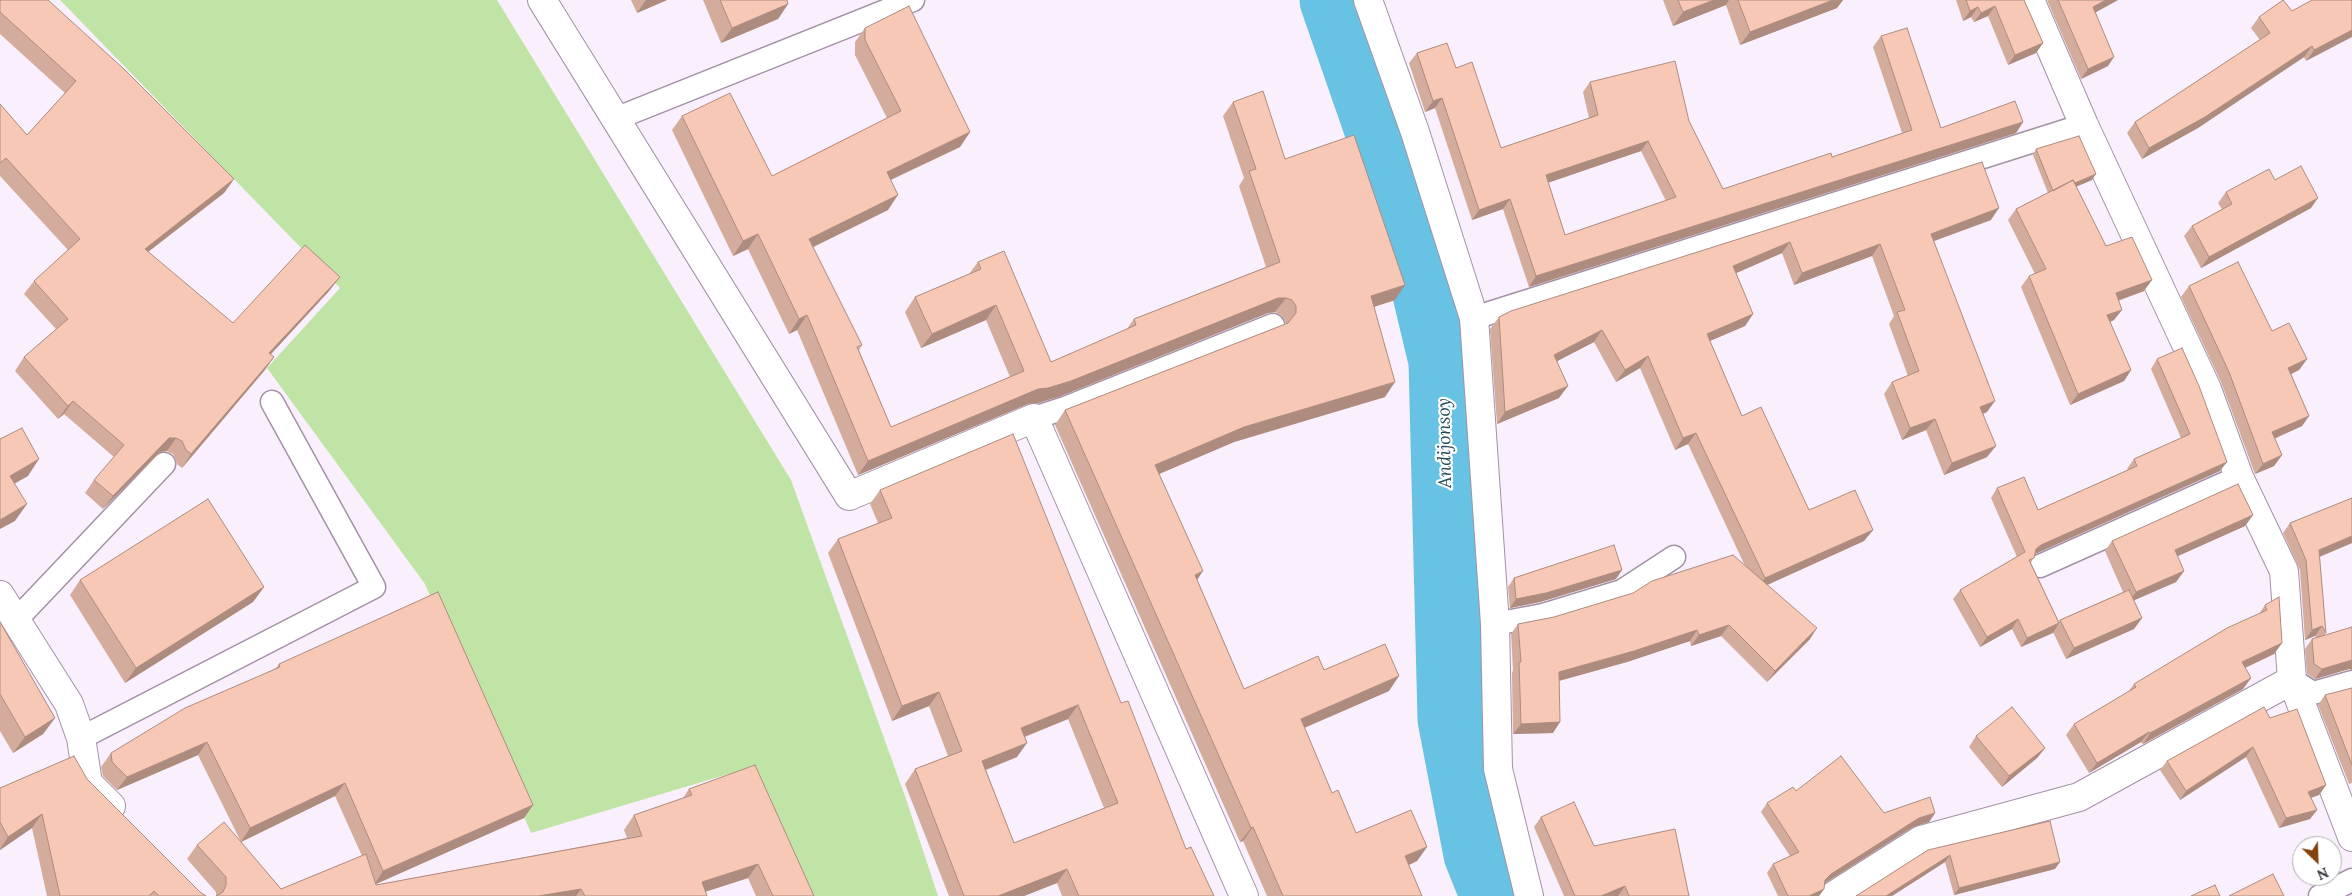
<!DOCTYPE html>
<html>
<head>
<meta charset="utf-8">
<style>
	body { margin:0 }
	#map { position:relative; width:2352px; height:896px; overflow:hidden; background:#faeffd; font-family:Lora,serif }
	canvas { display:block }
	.north { position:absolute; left:2292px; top:836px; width:50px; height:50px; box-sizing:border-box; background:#fff; border:1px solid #b0adb1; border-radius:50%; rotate:156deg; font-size:14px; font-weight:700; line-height:20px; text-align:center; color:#3a333c }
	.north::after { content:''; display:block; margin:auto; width:18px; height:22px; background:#83420e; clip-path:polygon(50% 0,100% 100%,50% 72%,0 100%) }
</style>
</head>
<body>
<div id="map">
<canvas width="2352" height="896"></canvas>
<div class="north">N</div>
</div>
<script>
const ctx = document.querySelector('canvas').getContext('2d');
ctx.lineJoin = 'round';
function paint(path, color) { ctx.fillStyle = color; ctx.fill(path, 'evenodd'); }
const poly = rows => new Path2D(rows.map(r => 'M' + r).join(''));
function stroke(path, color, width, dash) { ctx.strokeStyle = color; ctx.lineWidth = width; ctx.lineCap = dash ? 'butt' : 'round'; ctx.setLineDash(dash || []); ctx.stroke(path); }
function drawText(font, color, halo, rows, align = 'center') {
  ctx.font = font + ' Lora,serif'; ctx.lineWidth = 4.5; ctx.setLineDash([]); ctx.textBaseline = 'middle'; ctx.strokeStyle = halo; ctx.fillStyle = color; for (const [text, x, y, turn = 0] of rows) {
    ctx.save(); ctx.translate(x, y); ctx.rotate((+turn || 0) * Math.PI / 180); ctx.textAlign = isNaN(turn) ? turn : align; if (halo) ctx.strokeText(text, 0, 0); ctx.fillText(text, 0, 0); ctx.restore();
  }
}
const green = poly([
	[60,0,497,0,791,480,906,799,938,896,805,896,752,767,531,833,425,584,267,368,340,288]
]);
const river = poly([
	[1334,0,1407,210,1443,361,1452,719,1478,854,1495,896]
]);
const lane = poly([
	[615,119,913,0],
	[1474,318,2084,125],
	[1034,418,1065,408,1273,325],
	[2040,566,2239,477],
	[16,620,164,464],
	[1495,624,1543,615,1622,591,1674,557],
	[2292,680,2313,693,2352,682],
	[81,738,374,587,272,402],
	[2320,896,2352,880]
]);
const street = poly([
	[542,0,849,496,1034,418,1244,896],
	[1368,0,1415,132,1474,318,1495,624,1498,769,1529,896],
	[2030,0,2084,125,2207,389,2239,477,2284,571,2292,680,2352,837],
	[0,595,69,704,81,738,88,783,111,806],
	[1833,896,1921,840,2079,797,2292,680]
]);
const wall = poly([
	[0,0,234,179,224,193,148,252,233,323,330,290,270,355,274,357,264,371,182,468,177,464,173,454,167,451,160,452,103,509,85,493,94,480,114,457,64,414,58,419,15,371,24,357,56,329,24,294,34,281,68,250,0,176,0,104,27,135,65,93,0,34],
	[631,0,667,0,637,13],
	[703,0,787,0,788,4,778,19,721,43],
	[1663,0,1843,0,1837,8,1740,45,1726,5,1673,26],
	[1956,0,2024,0,2043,43,2036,53,2008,65,1988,16,1974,22,1971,17,1963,21],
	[2047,0,2118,0,2096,12,2108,66,2081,79],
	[2352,0,2306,61,2304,57,2198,128,2142,159,2127,133,2135,122,2260,40,2251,28,2259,17],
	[865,28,970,132,960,147,891,180,888,210,813,247,862,345,859,350,891,427,1010,377,986,320,921,348,905,312,915,297,969,274,978,262,1051,362,1126,330,1134,319,1266,267,1239,186,1244,178,1223,116,1233,102,1285,159,1395,300,1374,307,1385,397,1234,442,1159,474,1197,580,1244,689,1324,670,1389,691,1304,728,1332,793,1356,833,1427,847,1417,861,1409,865,1422,896,1267,896,1243,841,1240,842,1055,425,1065,410,1286,324,1285,321,1281,315,1275,312,1268,313,1061,396,1038,403,1028,404,858,475,797,330,789,334,748,249,733,256,672,130,682,116,772,176,887,118,855,55,855,42],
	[1881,36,1941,128,2023,122,2016,133,1529,287,1503,209,1472,220,1435,108,1425,112,1409,63,1417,53,1456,68,1501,148,1589,118,1583,92,1590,82,1689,121,1723,189,1832,157,1902,133,1873,47],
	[1641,151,1666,201,1565,235,1548,182],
	[2036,149,2092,180,2076,186,2106,246,2144,291,2118,301,2114,320,2110,322,2131,370,2124,381,2070,405,2021,287,2029,276,2035,274,2008,220,2016,209,2048,193,2033,155],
	[1982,162,1991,220,1934,241,1987,412,1983,414,1987,457,1944,475,1926,430,1902,440,1884,394,1892,382,1908,376,1889,324,1894,316,1872,256,1794,285,1782,253,1736,273,1753,314,1745,326,1710,341,1742,416,1809,510,1873,530,1864,541,1767,585,1810,639,1767,682,1721,636,1691,646,1690,641,1627,662,1559,681,1553,733,1513,734,1512,673,1513,670,1511,634,1518,624,1554,617,1745,566,1688,444,1675,450,1640,368,1616,382,1594,342,1557,361,1559,398,1497,424,1490,329,1499,317],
	[2275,180,2311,208,2201,268,2184,236,2192,226,2222,209,2218,203,2226,192],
	[2189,286,2272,331,2307,359,2299,370,2291,374,2309,416,2302,426,2274,439,2282,455,2274,466,2255,474,2221,382,2181,297],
	[2157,359,2220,471,2035,554,2031,563,2059,622,2060,620,2123,592,2105,551,2112,541,2253,515,2245,526,2177,556,2184,571,2176,582,2134,600,2142,618,2134,629,2066,659,2053,632,2021,647,2012,629,1980,647,1953,599,1960,590,2017,557,1991,498,1997,488,2038,510,2128,470,2127,469,2134,459,2181,438,2151,369],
	[880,490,1121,703,1186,849,1214,896,1062,896,1057,883,1024,896,949,896,905,784,915,769,948,756,929,706,892,721,828,553,838,539,878,523,870,504],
	[1068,719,1104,808,1014,843,986,770,1017,757,1025,737],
	[2290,523,2352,543,2319,557,2326,633,2324,636,2349,669,2315,679,2307,674,2305,649,2312,639,2316,638,2315,636,2305,640,2300,570,2283,533],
	[1514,578,1616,579,1540,602,1510,608,1508,587],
	[80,580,264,587,253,602,125,683,70,595],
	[2265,605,2282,643,2274,654,2245,668,2251,678,2243,689,2143,744,2141,742,2089,773,2066,735,2074,724,2128,692,2134,684,2259,614],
	[0,622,55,718,43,734,13,753,0,731],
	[279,664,533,805,524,818,375,884,376,885,627,838,624,830,634,815,683,798,689,789,814,896,756,896,748,878,705,892,707,896,216,896,216,892,187,859,197,845,241,842,198,755,117,790,103,776,101,767,111,753,276,668],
	[335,796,362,856,281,889,241,842],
	[2352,688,2352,783,2349,784,2318,705,2325,695],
	[2270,718,2326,785,2319,795,2311,798,2317,810,2310,819,2279,828,2246,757,2180,800,2160,770,2167,761],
	[1976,736,2045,748,2037,758,2002,787,1969,747],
	[87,779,200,892,206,896,47,896,32,828,0,850,0,788],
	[1796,791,1884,813,1935,813,1929,822,1913,827,1825,883,1824,889,1819,896,1778,896,1767,873,1773,864,1790,856,1761,812,1767,803],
	[1541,817,1594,846,1689,896,1564,896,1534,827],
	[1928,850,2055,869,1954,895,1945,862,1892,896,1856,896]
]);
const shadedWall = poly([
	[646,0,667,0,637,13],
	[1714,0,1729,0,1726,5,1673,26,1683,12],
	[1833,0,1843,0,1837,8,1740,45,1750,32],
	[2106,0,2118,0,2087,17,2093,7],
	[788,4,778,19,721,43,732,28],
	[1995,6,1988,16,1974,22,1981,13],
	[1978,7,1971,17,1963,21,1970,11],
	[2352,30,2352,37,2306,61,2314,50],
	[2043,43,2036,53,2008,65,2015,55],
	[2312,46,2304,57,2198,128,2142,159,2149,148],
	[2114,57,2108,66,2081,79,2088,69],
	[1442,98,1435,108,1425,112,1433,101],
	[2023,122,2016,133,1529,287,1536,276],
	[970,132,960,147,877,186,887,172],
	[1648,141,1641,151,1539,186,1546,175],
	[2096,174,2092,180,2050,198,2054,192],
	[234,179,224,193,135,262,145,249],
	[898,195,888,210,799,254,809,239],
	[2318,198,2311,208,2201,268,2209,257],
	[1510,199,1503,209,1472,220,1479,210],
	[1999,208,1991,220,1923,245,1931,234],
	[758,234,748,249,733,256,743,241],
	[1790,242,1782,253,1725,278,1733,266],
	[1880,244,1872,256,1794,285,1802,273],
	[340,277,330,290,259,367,269,353],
	[2152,280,2144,291,2108,304,2116,293],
	[1405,285,1395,300,1361,311,1371,296],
	[1278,298,1286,298,1275,312,1268,313,1061,396,1038,403,1028,404,858,475,868,461,1038,389],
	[996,305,986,320,921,348,932,334],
	[2122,310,2114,320,2099,326,2107,315],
	[1753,314,1745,326,1698,346,1707,334],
	[807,315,797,330,789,334,799,319],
	[1602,330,1594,342,1546,367,1554,355],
	[1648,356,1640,368,1616,382,1625,370],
	[274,357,264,371,182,468,191,454],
	[2307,359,2299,370,2281,379,2288,368],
	[2131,370,2124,381,2070,405,2078,394],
	[1395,382,1385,397,1234,442,1145,480,1155,465,1244,427],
	[1568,386,1559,398,1497,424,1505,412],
	[73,401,64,414,58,419,68,406],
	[1995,401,1987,412,1972,418,1980,407],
	[2309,416,2302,426,2264,443,2272,432],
	[1935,419,1926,430,1902,440,1910,428],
	[1696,433,1688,444,1675,450,1683,438],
	[169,438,176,438,167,451,160,452,103,509,113,496],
	[1996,446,1987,457,1944,475,1952,463],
	[2282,455,2274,466,2255,474,2263,464],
	[39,459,28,476,0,492,10,476],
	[2227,462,2220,471,2035,554,2036,549,2041,545],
	[27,504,15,521,0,529,0,520],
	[2253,515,2245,526,2167,561,2175,550],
	[1873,530,1864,541,1756,590,1765,578],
	[2352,536,2352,543,2312,560,2319,550],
	[1622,570,1616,579,1540,602,1510,608,1516,599],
	[1203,571,1193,586,1195,575],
	[2184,571,2176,582,2128,603,2136,592],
	[264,587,253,602,125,683,136,668],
	[2142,618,2134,629,2066,659,2074,648],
	[2018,619,2012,629,1980,647,1987,637],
	[2059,623,2053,633,2021,647,2027,638],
	[1729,625,1721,636,1691,646,1699,635],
	[2322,626,2315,636,2305,640,2312,630],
	[1817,628,1810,639,1767,682,1775,671],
	[1697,630,1690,641,1627,662,1551,683,1559,672],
	[2282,643,2274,654,2234,673,2242,662],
	[2352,660,2352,670,2349,669,2315,679,2322,669],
	[1399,676,1389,691,1290,734,1301,719],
	[2251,678,2243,689,2143,744,2150,733],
	[939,692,929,706,892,721,902,706],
	[1078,705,1068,719,1011,742,1021,728],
	[55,718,43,734,13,753,25,737],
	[1560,722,1553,733,1513,734,1521,724],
	[2149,732,2141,742,2089,773,2097,763],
	[207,742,198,755,117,790,127,777],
	[1027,743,1017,757,972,775,982,761],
	[2253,747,2246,757,2180,800,2186,791],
	[2045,748,2037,758,2002,787,2009,776],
	[345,783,335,796,241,842,250,828],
	[2326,785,2319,795,2301,801,2308,792],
	[533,805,524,818,374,885,383,871],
	[2317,810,2310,819,2279,828,2286,818],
	[1935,813,1929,822,1913,827,1825,883,1825,880,1831,874,1919,818],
	[42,814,32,828,0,850,0,849,8,837],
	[1253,827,1243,841,1240,842,1251,828],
	[1427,847,1417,861,1395,871,1405,856],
	[1950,855,1945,862,1892,896,1886,896],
	[2060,862,2055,869,1954,895,1959,888],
	[758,864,748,878,692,896,702,882],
	[1067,869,1057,883,1024,896,998,896],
	[1625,886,1618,896,1601,896],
	[581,889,576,896,538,896],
	[1824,889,1819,896,1809,896]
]);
const building = poly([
	[0,0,48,0,125,70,234,179,145,249,233,323,305,245,340,277,269,353,274,357,191,454,186,450,182,441,176,438,169,438,113,496,94,480,124,445,73,401,68,406,24,357,68,319,34,281,80,239,6,158,0,163,0,104,27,135,76,81,0,12,0,0],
	[720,0,787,0,788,4,732,28,720,0],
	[1678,0,1714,0,1683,12,1678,0],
	[1738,0,1833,0,1750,32,1738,0],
	[1966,0,2024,0,2043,43,2015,55,1995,6,1981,13,1978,7,1970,11,1966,0],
	[2058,0,2106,0,2093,7,2114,57,2088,69,2058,0],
	[2283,0,2292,11,2312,0,2352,0,2352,30,2314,50,2312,46,2205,117,2149,148,2135,122,2270,33,2259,17,2283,0],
	[909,6,970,132,887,172,898,195,809,239,862,345,857,347,891,427,1024,371,996,305,932,334,915,297,981,269,978,262,1004,251,1051,362,1136,325,1134,319,1280,262,1249,171,1256,169,1233,102,1263,91,1285,159,1354,135,1405,285,1371,296,1395,382,1244,427,1155,465,1203,571,1195,575,1244,689,1318,656,1324,670,1385,644,1399,676,1301,719,1332,793,1338,790,1356,833,1411,810,1427,847,1405,856,1422,896,1283,896,1253,827,1251,828,1065,410,1288,323,1296,313,1296,306,1292,300,1286,298,1278,298,1071,381,1048,388,1038,389,868,461,807,315,799,319,758,234,743,241,682,116,730,93,772,176,901,111,865,40,865,28,909,6],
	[1907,28,1941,128,2015,101,2023,122,1536,276,1510,199,1479,210,1442,98,1433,101,1417,53,1447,43,1456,68,1472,62,1501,148,1598,115,1590,82,1675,61,1689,121,1723,189,1831,153,1832,157,1912,130,1881,36,1907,28],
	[1648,141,1676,197,1565,235,1546,175,1648,141],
	[2079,136,2096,174,2075,183,2073,180,2053,191,2036,149,2079,136],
	[1982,162,1999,208,1931,234,1995,401,1980,407,1996,446,1952,463,1935,419,1910,428,1892,382,1919,371,1897,312,1905,310,1880,244,1802,273,1790,242,1733,266,1753,314,1707,334,1742,416,1761,407,1809,510,1855,490,1873,530,1765,578,1696,433,1683,438,1648,356,1625,370,1602,330,1554,355,1568,386,1505,412,1499,317,1511,311,1982,162],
	[2301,166,2318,198,2209,257,2192,226,2232,204,2226,192,2269,169,2275,180,2301,166],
	[2073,180,2106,246,2132,237,2152,280,2116,293,2122,310,2107,315,2131,370,2078,394,2029,276,2046,269,2016,209,2073,180],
	[2238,262,2272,331,2289,323,2307,359,2288,368,2309,416,2272,432,2282,455,2263,464,2229,372,2189,286,2238,262],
	[2182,348,2199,386,2227,462,2041,545,2036,549,2034,558,2029,560,2059,623,2027,638,2018,619,1987,637,1960,590,2025,552,1997,488,2024,477,2038,510,2137,466,2134,459,2190,434,2157,359,2182,348],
	[22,428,39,459,10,476,27,504,0,520,0,439,22,428],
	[1013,434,1121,703,1128,701,1186,849,1191,847,1214,896,1079,896,1067,869,998,896,964,896,915,769,962,751,939,692,902,706,838,539,892,518,880,490,1013,434],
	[1078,705,1118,803,1014,843,982,761,1027,743,1021,728,1078,705],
	[2238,484,2253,515,2175,550,2184,571,2136,592,2112,541,2238,484],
	[2352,498,2352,536,2319,550,2326,633,2322,626,2312,630,2306,560,2290,523,2352,498],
	[208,499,264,587,136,668,80,580,208,499],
	[1614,545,1622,570,1546,593,1516,599,1514,578,1614,545],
	[1733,555,1817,628,1775,671,1729,625,1699,635,1697,630,1634,651,1559,672,1560,722,1521,724,1519,662,1521,662,1518,624,1554,617,1633,593,1652,581,1733,555],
	[2129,590,2142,618,2074,648,2060,620,2129,590],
	[438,592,533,805,383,871,345,783,250,828,207,742,127,777,112,762,111,753,185,708,280,667,279,664,438,592],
	[2279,597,2282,643,2242,662,2251,678,2150,733,2149,732,2097,763,2074,724,2136,687,2134,684,2227,628,2267,610,2265,605,2279,597],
	[0,622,55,718,25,737,0,694,0,622],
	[2352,627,2352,660,2322,669,2314,664,2312,639,2352,627],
	[2352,688,2352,765,2325,695,2352,688],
	[2012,707,2045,748,2009,776,1976,736,2012,707],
	[2264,707,2270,718,2297,709,2326,785,2308,792,2317,810,2286,818,2253,747,2186,791,2167,761,2264,707],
	[74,756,87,779,200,892,206,896,159,896,154,891,149,896,60,896,42,814,8,837,0,822,0,788,74,756],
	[1841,756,1884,813,1930,797,1935,813,1919,818,1831,874,1825,880,1824,889,1809,896,1788,896,1773,864,1799,852,1767,803,1793,787,1796,791,1841,756],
	[755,765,814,896,773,896,758,864,702,882,707,896,585,896,581,889,538,896,216,896,223,892,226,885,226,877,197,845,224,822,281,889,366,854,376,885,642,836,634,815,692,795,689,789,755,765],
	[1574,802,1594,846,1675,829,1689,896,1629,896,1625,886,1601,896,1575,896,1541,817,1574,802],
	[2050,821,2060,862,1959,888,1950,855,1886,896,1856,896,1928,850,2050,821],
	[2273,874,2284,896,2229,896,2273,874],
	[2215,885,2220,896,2191,896,2215,885]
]);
const waterNames = [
	["Andijonsoy",1445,443,-91]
];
paint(green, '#c0e4a6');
stroke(river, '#67c2e3', 69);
stroke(lane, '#a391a6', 25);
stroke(street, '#a391a6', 30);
stroke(lane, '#fff', 22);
stroke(street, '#fff', 28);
paint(wall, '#d4ac9d');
paint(shadedWall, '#ad8c7f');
paint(building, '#f7c8b6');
stroke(building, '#ad8c7f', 1);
drawText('italic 18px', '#224b59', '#fff', waterNames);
</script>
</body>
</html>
